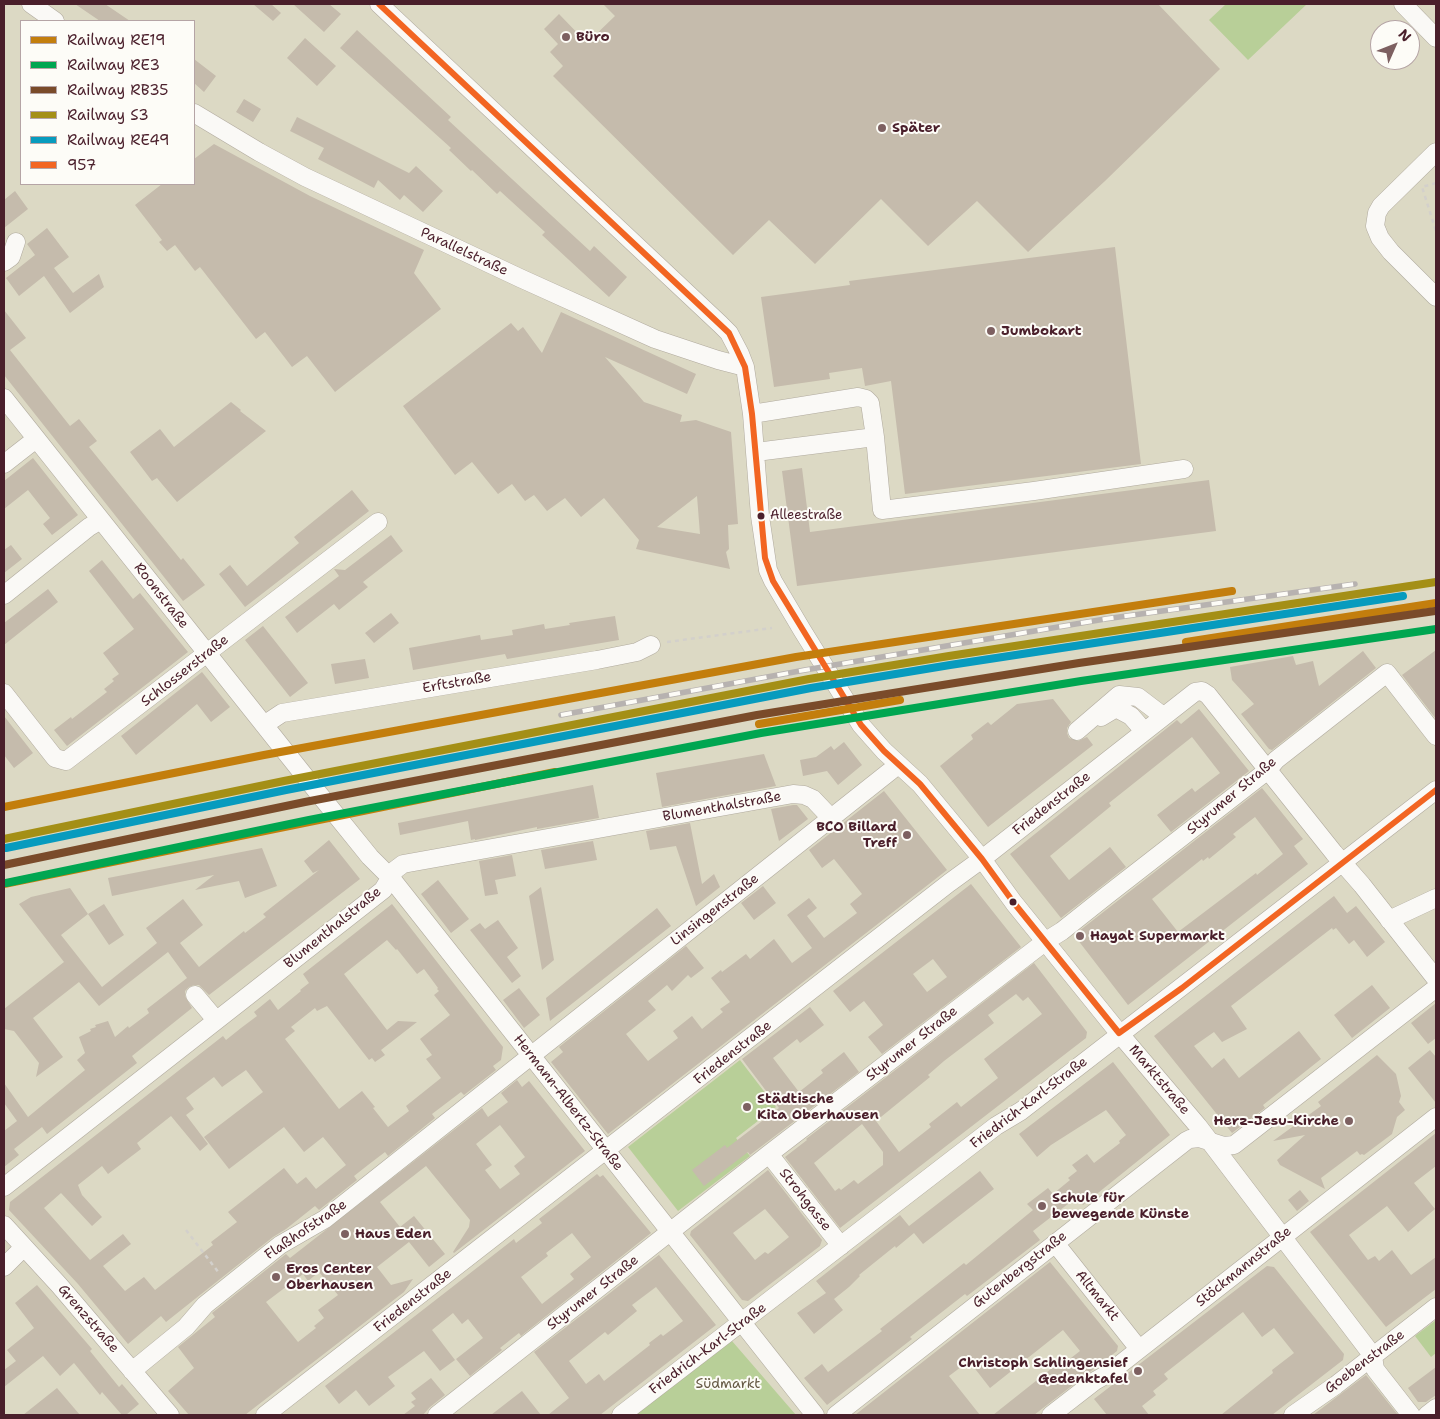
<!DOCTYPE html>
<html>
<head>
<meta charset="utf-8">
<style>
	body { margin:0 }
	#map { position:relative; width:1440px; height:1419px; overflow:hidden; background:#dcd9c4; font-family:"Shantell Sans",sans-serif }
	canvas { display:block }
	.frame { position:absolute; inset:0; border:5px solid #4a1f2b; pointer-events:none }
	.legend { position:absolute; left:20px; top:20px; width:175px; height:165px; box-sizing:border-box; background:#fdfcf7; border:1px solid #b5a4a5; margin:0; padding:6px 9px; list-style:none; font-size:15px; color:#4a1f2b }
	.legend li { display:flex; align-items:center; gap:10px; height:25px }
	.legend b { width:25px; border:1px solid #b5a4a5 }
	.north { position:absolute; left:1370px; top:20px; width:50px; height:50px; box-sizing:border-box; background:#fdfcf7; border:1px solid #b5a4a5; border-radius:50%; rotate:46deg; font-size:14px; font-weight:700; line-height:20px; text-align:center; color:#4a1f2b }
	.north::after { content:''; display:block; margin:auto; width:18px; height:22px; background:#7d6061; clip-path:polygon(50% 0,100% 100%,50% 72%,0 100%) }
</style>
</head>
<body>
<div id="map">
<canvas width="1440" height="1419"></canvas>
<div class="frame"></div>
<ul class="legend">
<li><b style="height:6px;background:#c37e0d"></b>Railway RE19</li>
<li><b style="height:6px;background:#00a651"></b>Railway RE3</li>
<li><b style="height:6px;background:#7a4b2a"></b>Railway RB35</li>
<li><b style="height:6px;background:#a48f16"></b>Railway S3</li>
<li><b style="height:6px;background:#079bbe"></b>Railway RE49</li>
<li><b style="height:6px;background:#f26522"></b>957</li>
</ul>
<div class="north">N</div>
</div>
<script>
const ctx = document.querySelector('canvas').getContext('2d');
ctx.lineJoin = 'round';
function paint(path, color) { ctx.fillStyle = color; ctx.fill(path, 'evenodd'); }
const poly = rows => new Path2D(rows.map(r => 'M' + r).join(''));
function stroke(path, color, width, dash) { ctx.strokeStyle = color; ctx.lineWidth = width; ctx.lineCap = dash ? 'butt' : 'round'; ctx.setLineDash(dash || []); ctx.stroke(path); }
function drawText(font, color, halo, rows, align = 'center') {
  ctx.font = font + ' "Shantell Sans",sans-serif'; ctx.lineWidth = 4; ctx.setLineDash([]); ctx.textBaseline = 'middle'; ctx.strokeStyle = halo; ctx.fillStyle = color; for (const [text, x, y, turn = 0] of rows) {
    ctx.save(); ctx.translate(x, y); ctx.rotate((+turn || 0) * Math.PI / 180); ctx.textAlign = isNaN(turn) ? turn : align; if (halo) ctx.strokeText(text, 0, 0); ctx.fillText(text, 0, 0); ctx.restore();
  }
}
const green = poly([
	[1226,4,1307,4,1248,60,1209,20],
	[740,1060,776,1107,736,1138,750,1156,678,1211,628,1147],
	[1436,1320,1436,1353,1431,1357,1415,1336],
	[732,1341,796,1415,633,1415]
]);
const building = poly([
	[75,4,105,4,130,21,100,21],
	[253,4,271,4,281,13,273,21],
	[293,4,329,4,341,14,324,32],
	[603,4,1158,4,1220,69,1105,181,1028,252,977,201,928,246,881,199,815,264,769,220,733,255,553,76,563,66,550,52,558,44,544,29,559,14,587,43,615,16],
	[357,30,451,117,448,120,590,251,594,246,627,277,609,297,542,235,545,232,500,191,497,194,472,170,471,171,449,150,451,148,340,48],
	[305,38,336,66,317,86,287,58],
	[194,59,216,76,204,92,194,83],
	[244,99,261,109,253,122,236,112],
	[297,117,409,173,416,166,443,191,423,212,404,195,400,200,378,180,374,188,355,178,318,159,324,148,290,131],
	[214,144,310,196,424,250,414,273,441,309,335,392,307,356,292,367,265,332,256,339,200,267,195,271,175,245,167,251,159,242,162,240,135,205,162,184,194,184,194,159],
	[15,191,28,209,4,228,4,200],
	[47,228,69,257,54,268,73,293,99,274,104,287,70,313,44,276,19,296,6,278,35,255,27,244],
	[1115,247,1141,464,905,494,891,381,865,386,862,368,829,373,830,379,774,387,761,297,850,285,849,281],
	[4,310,26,338,10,350,70,426,79,419,97,441,89,447,181,560,183,558,205,585,183,601,4,375],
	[561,312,696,374,687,394,605,357,644,402,682,415,680,422,696,420,731,432,738,524,728,525,729,549,726,552,730,569,636,549,639,540,604,498,581,517,565,498,547,511,534,495,525,501,512,484,498,494,472,462,455,475,403,406,511,323,518,331,523,327,542,353],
	[697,496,700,534,657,527],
	[231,402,241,410,240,411,266,431,177,502,157,478,152,481,130,452,160,429,174,447],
	[33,458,78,515,52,535,43,524,50,518,28,490,4,509,4,481],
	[802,468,810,532,1209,480,1216,531,797,586,782,471],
	[352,490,369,511,245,607,219,574,230,565,247,586,299,543,294,537],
	[391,535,403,551,363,582,368,587,339,610,334,604,297,633,285,617,339,576,334,569,345,570],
	[11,545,22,559,4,573,4,550],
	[102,560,133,599,140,593,188,652,67,746,54,730,71,717,72,719,107,692,104,689,114,681,112,679,119,674,103,653,134,629,89,571],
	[48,589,58,602,4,645,4,623],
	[391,613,399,623,374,643,365,633],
	[615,616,619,640,507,659,505,654,413,670,409,648,480,635,481,640,513,635,512,630,544,624,545,629,570,625,569,623],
	[263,626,308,683,290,697,245,640],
	[1436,650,1436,719,1402,675],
	[1363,651,1376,668,1272,750,1269,749,1241,714,1254,704,1232,680,1230,667,1293,656,1296,665,1313,661,1319,686],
	[365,659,369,678,335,684,331,664],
	[202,672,230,707,211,722,197,704,136,755,121,736],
	[1053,699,1071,722,1067,728,1067,733,1069,738,1078,741,1087,737,1093,745,988,827,940,766,973,739,971,735,988,722,991,725,1017,704],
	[1199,709,1249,771,1171,832,1157,815,1192,788,1195,792,1220,773,1192,737,1109,803,1111,806,1050,856,1069,880,1110,847,1126,867,1061,918,1010,854,1177,720,1181,724],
	[4,716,33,753,14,768,4,755],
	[844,742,862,765,838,785,827,771,803,776,800,760,816,757,831,746,834,750],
	[764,754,776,786,662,807,656,773],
	[593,785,599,818,537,829,537,827,475,840,475,839,471,840,468,821,400,835,398,823],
	[1262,788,1303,839,1294,846,1308,864,1128,1005,1074,935],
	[1255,817,1283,854,1257,875,1256,873,1178,932,1152,899,1202,859,1203,861,1208,857,1209,859,1236,837,1233,834],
	[884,791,947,870,608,1134,551,1062,563,1052,559,1047,686,946,704,968,691,978,688,975,672,991,667,985,648,1001,656,1010,626,1034,648,1061,678,1038,673,1031,692,1016,702,1029,723,1012,720,1009,730,1002,711,978,721,970,722,972,746,954,750,959,774,939,792,963,812,948,787,915,809,898,817,908,807,916,824,938,857,913,850,904,862,894,834,859,822,868,809,850],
	[793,805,797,805,808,819,779,841,771,809],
	[690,823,702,884,714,874,720,887,696,906,676,846,650,850,646,831],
	[329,840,360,879,209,995,199,985,194,985,189,987,185,991,185,996,192,1008,132,1056,137,1063,47,1134,42,1127,14,1149,19,1155,4,1167,4,1131,17,1121,4,1103,4,1083,28,1117,85,1070,77,1060,85,1053,79,1037,91,1031,90,1029,96,1027,95,1025,108,1021,115,1037,128,1026,129,1028,149,1013,147,1009,187,978,168,952,99,1006,79,982,33,1018,63,1057,36,1077,39,1063,14,1031,4,1029,4,1009,64,962,19,904,31,897,70,888,88,914,61,935,102,987,157,943,146,928,183,899,203,925,180,943,199,967,244,931,245,933,266,917,263,914,319,870,313,873,304,861],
	[593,841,597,860,545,869,541,850],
	[262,848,277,886,245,898,239,881,195,890,214,875,112,896,108,878],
	[512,855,516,876,495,880,498,894,485,896,479,861],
	[438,880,469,919,451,933,421,894],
	[971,884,1021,947,882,1054,868,1037,883,1025,864,1001,850,1012,833,991],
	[933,959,947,977,927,992,913,974],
	[763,886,776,903,754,920,741,903],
	[541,887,554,960,542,970,529,896],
	[1334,896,1347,913,1356,906,1385,942,1367,957,1354,940,1349,944,1336,928,1333,930,1332,928,1231,1006,1247,1029,1222,1042,1214,1032,1194,1046,1212,1068,1224,1058,1239,1078,1299,1031,1321,1059,1263,1105,1265,1108,1232,1133,1154,1036],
	[104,904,124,935,109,945,88,914],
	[392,904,503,1047,501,1060,493,1066,496,1070,464,1095,461,1092,432,1114,435,1118,388,1156,385,1152,368,1165,354,1176,357,1180,319,1210,315,1206,286,1229,273,1237,166,1322,161,1316,128,1344,78,1284,9,1210,10,1202,223,1036,226,1040,241,1028,257,1016,254,1012,270,999,278,1010,301,991,300,990,309,983,303,974],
	[387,940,396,950,397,949,417,974,424,969,438,988,437,989,439,991,434,995,450,1015,420,1039,432,1055,426,1059,441,1078,406,1106,409,1111,388,1127,373,1108,375,1107,362,1091,339,1109,285,1039,295,1031,291,1027,315,1008,317,1011,327,1006,369,1060,372,1058,375,1062,385,1055,381,1050,417,1022,398,1021,387,1030,344,974],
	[246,1070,263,1092,204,1137,229,1169,284,1127,304,1152,323,1137,346,1165,316,1189,306,1177,297,1184,284,1168,228,1212,237,1222,211,1242,213,1245,155,1290,144,1277,125,1291,103,1266,131,1244,123,1234,90,1260,44,1208,61,1193,92,1226,102,1217,82,1195,78,1185,102,1166,108,1174,141,1149,137,1143,171,1116,200,1151,208,1144,186,1115,194,1109,186,1098,214,1077,222,1087],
	[657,908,671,926,550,1021,546,998],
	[498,920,518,948,507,957,521,976,512,983,470,930,480,923,485,929],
	[1034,963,1087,1032,1086,1038,840,1228,785,1157,807,1140,806,1139],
	[1016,994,1023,1001,1028,997,1042,1014,984,1059,998,1078,961,1107,957,1102,929,1124,931,1127,899,1152,876,1121,930,1077,928,1075,944,1061,994,1023,988,1015],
	[862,1124,883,1152,883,1165,858,1184,854,1180,841,1190,839,1188,835,1191,814,1163],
	[1372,985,1390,1008,1352,1038,1334,1015],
	[519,988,540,1015,524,1028,503,1000],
	[1436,1003,1436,1038,1428,1044,1411,1023],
	[810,1007,824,1025,800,1043,797,1039,773,1058,799,1092,823,1073,821,1070,844,1052,859,1072,750,1155,748,1152,704,1186,692,1170,725,1145,727,1148,779,1108,742,1059],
	[1430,1050,1436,1057,1436,1103,1408,1068],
	[1377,1055,1396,1074,1401,1096,1399,1102,1405,1110,1397,1117,1392,1134,1364,1155,1362,1154,1360,1155,1357,1151,1321,1178,1325,1189,1280,1165,1277,1160,1305,1135,1273,1141,1321,1106,1318,1102],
	[1113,1062,1170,1135,1083,1205,1077,1197,1033,1231,1040,1240,967,1296,965,1294,910,1337,912,1339,827,1405,804,1378,822,1364,828,1372,882,1331,880,1329,964,1263,966,1265,1033,1210,1027,1204,1048,1188,1053,1194,1070,1180,1068,1178,1077,1171,1072,1165,1087,1154,1094,1163,1120,1143,1119,1141,1126,1135,1106,1110,1051,1145,1037,1157,1019,1134],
	[517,1080,522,1087,529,1081,585,1151,454,1253,453,1252,469,1227,470,1220,426,1166,380,1202,400,1227,414,1216,445,1254,429,1267,409,1242,377,1267,391,1285,413,1279,404,1292,245,1415,189,1415,168,1391,194,1368,178,1347,215,1317,212,1313,286,1254,290,1258,482,1108,488,1117,508,1102,501,1093],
	[500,1125,525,1157,514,1166,520,1174,500,1189,485,1170,492,1165,476,1144],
	[319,1272,338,1295,318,1310,324,1318,314,1326,316,1328,298,1342,266,1302,303,1274,308,1281],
	[1436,1133,1436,1166,1414,1183,1435,1209,1408,1232,1387,1206,1349,1235,1368,1260,1375,1256,1379,1261,1392,1250,1411,1275,1436,1257,1436,1289,1386,1327,1310,1232],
	[768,1170,822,1240,820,1246,748,1301,742,1300,690,1235,691,1231],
	[765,1209,789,1237,768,1254,765,1252,755,1260,733,1233],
	[980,1171,994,1189,923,1244,914,1233,896,1248,895,1246,859,1275,860,1276,849,1287,834,1299,843,1310,814,1334,797,1313,826,1293,816,1281,900,1215,909,1226],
	[597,1174,600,1177,603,1175,651,1233,521,1336,519,1333,500,1348,502,1350,470,1376,456,1359,483,1338,468,1319,462,1324,453,1313,432,1330,455,1360,440,1371,424,1351,388,1377,395,1386,369,1406,356,1390,339,1404,325,1386,514,1239,516,1243,542,1223,539,1219],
	[572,1233,591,1257,570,1274,574,1279,542,1304,521,1277,548,1256,546,1253],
	[1300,1190,1309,1201,1297,1211,1288,1200],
	[660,1254,659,1255,716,1325,600,1415,548,1415,569,1398,534,1352],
	[656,1287,683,1321,663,1336,661,1334,649,1343,650,1345,604,1381,599,1374,586,1384,569,1361,605,1332,608,1335,637,1311,632,1305],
	[1050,1262,1118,1346,1117,1351,1034,1415,993,1415,1056,1365,1058,1368,1080,1351,1063,1330,990,1388,969,1361,949,1376,980,1415,855,1415],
	[1267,1266,1274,1267,1344,1354,1343,1360,1272,1415,1221,1415,1273,1373,1272,1370,1294,1353,1274,1328,1262,1337,1243,1312,1164,1374,1168,1379,1153,1391,1156,1395,1142,1406,1149,1415,1107,1415,1094,1399],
	[37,1285,92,1349,90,1351,119,1387,122,1384,139,1404,126,1415,122,1415,102,1392,100,1395,74,1363,60,1376,43,1356,4,1387,4,1370,16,1361,7,1350,34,1328,15,1303],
	[1436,1367,1436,1395,1426,1402,1418,1402,1408,1388],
	[1366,1375,1398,1415,1313,1415,1342,1393],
	[431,1378,445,1395,430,1407,423,1415,403,1415,415,1406,411,1402,416,1399,411,1393],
	[57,1388,80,1415,23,1415],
	[522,1391,541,1415,491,1415,509,1401]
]);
const path = poly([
	[1436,183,1422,187,1436,231],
	[667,642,772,628],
	[186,1230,219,1273]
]);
const minor = poly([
	[31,4,55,21],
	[379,4,720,324,729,333,740,354,745,367,752,414,760,516,768,570,773,581,802,630,861,725,884,751,920,784,982,859,1014,903,1119,1033,1198,1126,1373,1356,1375,1369,1411,1415],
	[1403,4,1436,38],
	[194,113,259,152,305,177,520,278,655,339,718,360,745,367],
	[1436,152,1381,206,1377,213,1375,226,1380,238,1391,252,1436,297],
	[4,262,11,257,16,242],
	[4,398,319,794,370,857,391,878,815,1415],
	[752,414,858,397,866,399,870,403,875,437],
	[756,452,875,437,882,510,1034,491,1184,469],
	[4,464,36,439],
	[4,595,89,527,101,520],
	[4,693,55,758,66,761,378,522],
	[1101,717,1116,708,1131,716,1144,731],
	[264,725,282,713,597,660,637,652,651,645],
	[1077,731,1119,695,1138,697,1163,716],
	[1389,920,1436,898],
	[195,995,216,1020],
	[769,1154,841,1246],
	[4,1187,383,890,395,870,403,864,793,794,804,795,813,799,831,818],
	[4,1225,59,1285,170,1415],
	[1055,1243,1139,1349],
	[4,1267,24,1247],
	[132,1371,186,1327,205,1305,280,1245,325,1219,898,765],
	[265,1415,949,883,982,859,1195,692,1202,691,1208,695,1334,853,1362,885,1436,979],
	[437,1415,769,1154,1046,941,1062,931,1106,896,1268,770,1276,760,1387,673,1436,736],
	[621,1415,996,1126,1021,1111,1436,790],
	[836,1415,1186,1141,1190,1139,1199,1138,1224,1146,1234,1145,1436,988],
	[1051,1415,1095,1381,1109,1373,1436,1117],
	[1293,1415,1336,1385,1436,1307],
	[1427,1415,1436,1408]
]);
const rail = poly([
	[561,715,805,670,1105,619,1355,584]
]);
const bus1 = poly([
	[379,4,729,333,745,367,752,414,765,558,773,581,861,725,884,751,920,784,982,859,1014,903,1119,1033],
	[1119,1033,1182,988,1436,790]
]);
const rail1 = poly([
	[1186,642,1436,603],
	[759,724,900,700],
	[4,807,264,755,796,657,1232,591],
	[4,884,555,772]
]);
const rail2 = poly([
	[6,883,309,820,761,733,1081,681,1436,629]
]);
const rail3 = poly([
	[4,865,305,802,757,715,1079,663,1435,611]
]);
const rail4 = poly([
	[4,839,284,781,809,679,949,656,1436,582]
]);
const rail5 = poly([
	[6,848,286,790,811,688,950,665,1403,596]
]);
const markers = [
	[566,37,5,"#7d6061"],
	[882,128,5,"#7d6061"],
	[991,331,5,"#7d6061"],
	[761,516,4.5,"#4a1f2b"],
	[907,835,5,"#7d6061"],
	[1013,902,4.5,"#4a1f2b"],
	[1080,936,5,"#7d6061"],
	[747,1107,5,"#7d6061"],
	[1349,1121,5,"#7d6061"],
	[1042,1206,5,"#7d6061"],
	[345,1234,5,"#7d6061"],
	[276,1277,5,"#7d6061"],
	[1138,1371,5,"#7d6061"]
];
const busNames = [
	["Alleestraße",770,516]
];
const poiNames = [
	["Büro",576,37],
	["Später",892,128],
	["Jumbokart",1001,331],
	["BCO Billard",897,827,"right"],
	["Treff",897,843,"right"],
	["Hayat Supermarkt",1090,936],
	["Städtische",757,1099],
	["Kita Oberhausen",757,1115],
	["Herz-Jesu-Kirche",1339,1121,"right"],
	["Schule für",1052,1198],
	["bewegende Künste",1052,1214],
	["Haus Eden",355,1234],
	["Eros Center",286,1269],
	["Oberhausen",286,1285],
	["Christoph Schlingensief",1128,1363,"right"],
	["Gedenktafel",1128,1379,"right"]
];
const streetNames = [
	["Parallelstraße",464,252,25],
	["Roonstraße",161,596,52],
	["Schlosserstraße",185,671,-38],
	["Erftstraße",457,683,-10],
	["Styrumer Straße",1232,796,-40],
	["Friedenstraße",1052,804,-38],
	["Blumenthalstraße",722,807,-10],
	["Linsingenstraße",715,910,-38],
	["Blumenthalstraße",333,928,-39],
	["Styrumer Straße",912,1044,-38],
	["Friedenstraße",733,1053,-38],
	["Marktstraße",1159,1080,50],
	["Hermann-Albertz-Straße",568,1103,52],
	["Friedrich-Karl-Straße",1029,1103,-37],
	["Strohgasse",805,1200,52],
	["Flaßhofstraße",306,1230,-34],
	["Stöckmannstraße",1244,1267,-39],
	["Gutenbergstraße",1020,1270,-38],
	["Styrumer Straße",593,1293,-38],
	["Altmarkt",1097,1296,51],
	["Friedenstraße",413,1301,-38],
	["Grenzstraße",88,1319,49],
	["Friedrich-Karl-Straße",708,1349,-37],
	["Goebenstraße",1365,1362,-37]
];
const parkNames = [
	["Südmarkt",728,1384]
];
paint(green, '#b8cf98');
paint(building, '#c5bbac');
stroke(minor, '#b0aa9e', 19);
stroke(path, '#d3d0cb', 2.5, [4, 4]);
stroke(minor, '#faf9f6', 18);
stroke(rail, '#b7b2b0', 5.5);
stroke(rail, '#fdfcf7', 4, [11]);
stroke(bus1, '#f26522', 6);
stroke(rail1, '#c37e0d', 8);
stroke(rail2, '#00a651', 8);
stroke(rail3, '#7a4b2a', 8);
stroke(rail4, '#a48f16', 8);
stroke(rail5, '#079bbe', 8);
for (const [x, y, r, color] of markers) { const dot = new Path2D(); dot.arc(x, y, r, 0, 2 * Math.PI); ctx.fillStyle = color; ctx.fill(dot); stroke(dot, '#fdfcf7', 2); }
drawText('13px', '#4a1f2b', '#fdfcf7', busNames, 'left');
drawText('bold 14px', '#4a1f2b', '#fdfcf7', poiNames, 'left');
drawText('14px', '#4a1f2b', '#fdfcf7', streetNames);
drawText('14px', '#665a45', '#fdfcf7', parkNames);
</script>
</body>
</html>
